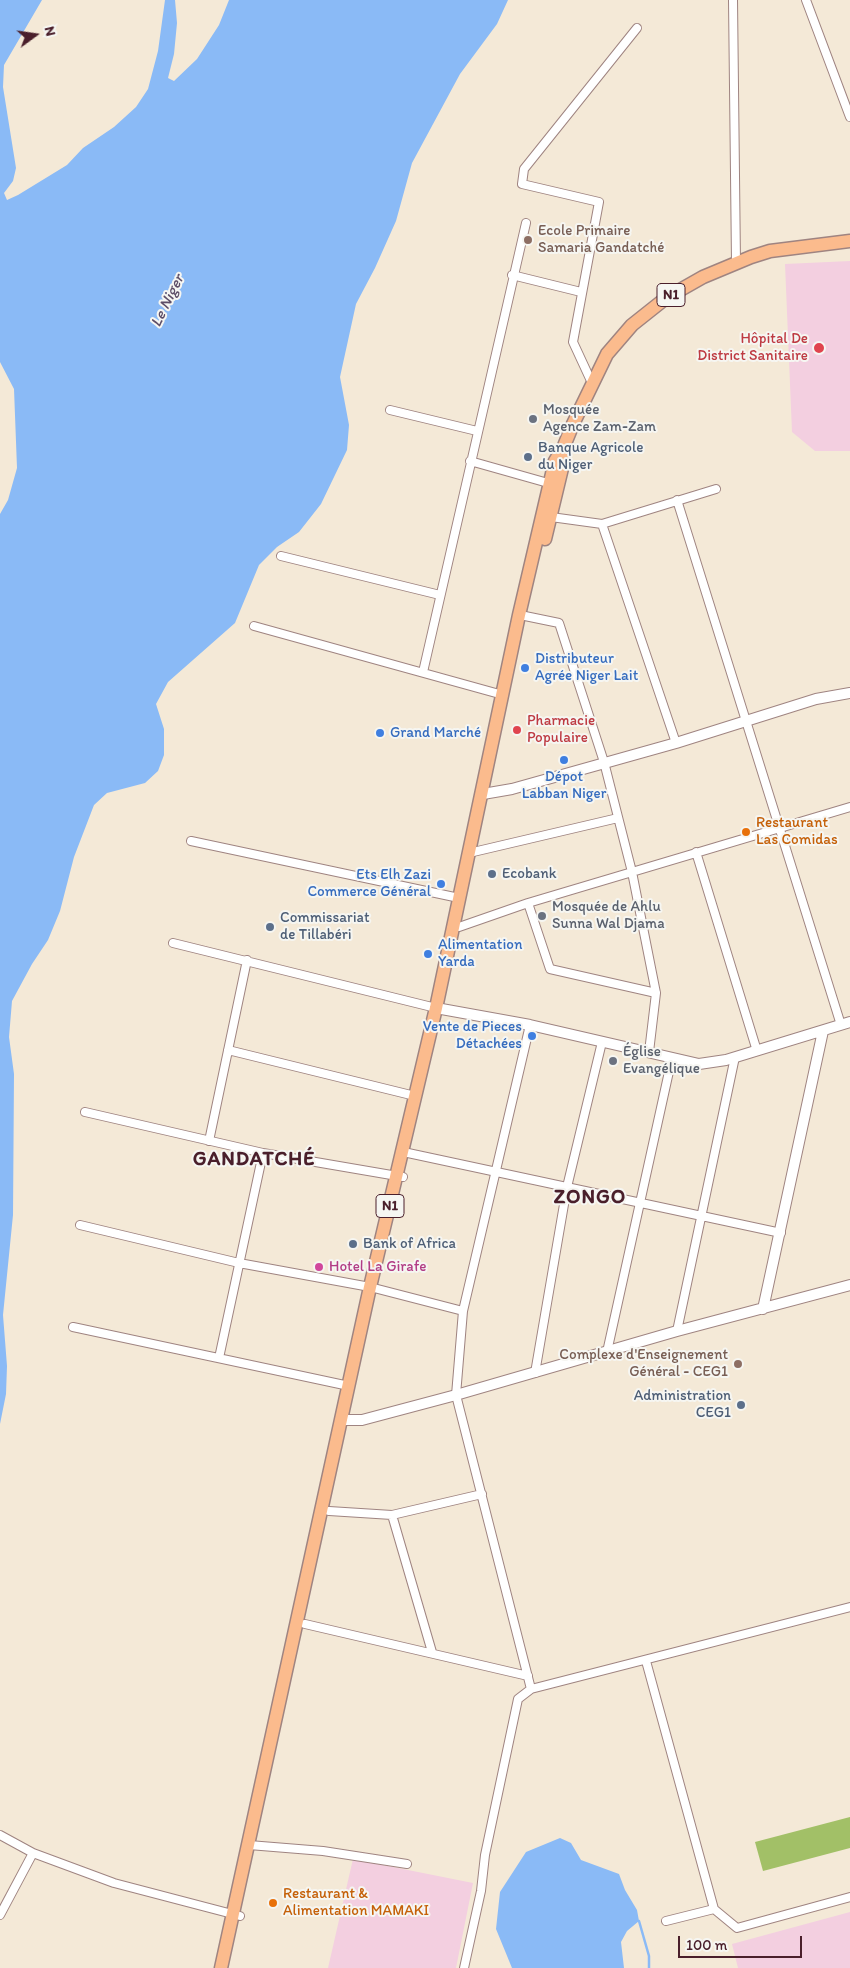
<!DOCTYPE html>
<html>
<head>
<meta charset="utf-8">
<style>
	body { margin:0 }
	#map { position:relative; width:850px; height:1968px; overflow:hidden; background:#f4e9d7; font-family:Itim,sans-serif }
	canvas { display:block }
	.north { position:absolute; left:10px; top:10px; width:50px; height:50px; -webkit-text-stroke:4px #f6f6f2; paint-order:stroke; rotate:76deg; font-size:14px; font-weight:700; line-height:20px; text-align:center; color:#4a1f2b }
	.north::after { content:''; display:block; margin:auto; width:18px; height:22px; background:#4a1f2b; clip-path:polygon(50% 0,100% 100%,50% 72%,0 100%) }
	.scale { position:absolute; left:678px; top:1936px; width:124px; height:22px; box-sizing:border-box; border:2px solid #4a1f2b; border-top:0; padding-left:6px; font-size:15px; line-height:18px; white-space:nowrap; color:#4a1f2b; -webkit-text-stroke:4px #f6f6f2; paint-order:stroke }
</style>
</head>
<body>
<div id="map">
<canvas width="850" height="1968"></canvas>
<div class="north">N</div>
<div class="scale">100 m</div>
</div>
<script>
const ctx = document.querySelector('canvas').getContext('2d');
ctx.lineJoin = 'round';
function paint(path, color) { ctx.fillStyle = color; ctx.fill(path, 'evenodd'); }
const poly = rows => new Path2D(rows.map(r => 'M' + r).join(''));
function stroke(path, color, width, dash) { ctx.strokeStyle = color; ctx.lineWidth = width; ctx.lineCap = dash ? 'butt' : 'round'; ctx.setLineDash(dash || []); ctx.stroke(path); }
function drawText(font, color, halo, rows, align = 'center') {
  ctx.font = font + ' Itim,sans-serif'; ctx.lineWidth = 4; ctx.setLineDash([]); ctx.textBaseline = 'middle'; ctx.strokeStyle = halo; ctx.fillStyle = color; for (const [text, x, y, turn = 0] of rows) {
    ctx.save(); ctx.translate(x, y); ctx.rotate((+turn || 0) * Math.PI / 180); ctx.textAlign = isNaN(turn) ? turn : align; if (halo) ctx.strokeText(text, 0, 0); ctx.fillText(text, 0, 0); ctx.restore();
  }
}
const built = poly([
	[850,261,850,451,815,451,792,432,785,264],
	[353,1859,473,1883,456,1968,328,1968],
	[850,1912,850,1968,738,1968,732,1944]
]);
const green = poly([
	[850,1817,850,1848,763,1871,755,1842]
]);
const water = poly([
	[0,0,42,0,4,65,3,87,16,168,13,181,4,193,7,200,18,195,67,165,83,148,114,127,136,107,148,89,158,51,165,0,175,0,177,23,174,54,168,78,174,81,197,59,219,25,229,0,508,0,497,24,460,74,412,163,396,221,375,268,356,304,340,377,349,425,347,450,321,504,299,532,277,547,259,565,235,623,168,682,156,704,164,729,164,755,158,771,145,783,107,793,94,805,74,857,60,911,48,940,32,964,12,1001,9,1037,14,1074,13,1215,3,1315,7,1366,6,1394,0,1424,0,514,8,500,17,468,14,389,0,362],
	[560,1838,571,1843,581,1860,619,1874,625,1890,637,1910,639,1921,627,1931,621,1942,624,1968,512,1968,496,1929,500,1892,526,1852]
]);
const stream = poly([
	[639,1921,649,1956,649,1968]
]);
const minor = poly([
	[733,0,736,262],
	[806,0,850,117],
	[512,275,581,292],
	[592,383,573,342,599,202,522,184,524,169,637,28],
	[390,410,477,431],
	[470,461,548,483],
	[677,500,841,1025],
	[551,517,602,524,716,489],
	[602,524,676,743],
	[281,556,440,595],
	[525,616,559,623,604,762,632,872,656,993,649,1052],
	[254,626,503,695],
	[423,672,526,223],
	[191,841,459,898],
	[696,852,757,1051],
	[469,853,618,818],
	[528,903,550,969,656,993],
	[459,927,528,903,850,807],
	[173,943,436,1008],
	[530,1025,463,1311,456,1395,531,1689],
	[228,1050,415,1096],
	[85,1112,263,1153,403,1177],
	[209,1141,247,960],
	[408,1153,781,1233],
	[80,1225,239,1263,370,1287,463,1311],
	[73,1327,349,1386],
	[677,1331,735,1057],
	[607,1352,672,1058],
	[219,1358,263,1153],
	[535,1373,567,1187,602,1042],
	[329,1511,392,1515,482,1494],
	[392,1515,432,1652],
	[305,1624,528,1676],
	[646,1661,714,1909,666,1921],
	[0,1835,33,1853,114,1883,240,1916],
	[249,1845,323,1851,407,1864],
	[714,1909,737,1928,850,1897],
	[0,1915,33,1853],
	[464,1968,481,1891,485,1855,518,1699,531,1689,850,1607]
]);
const tertiary = poly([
	[483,794,512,789,676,743,816,699,850,693],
	[436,1008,530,1025,699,1064,726,1060,850,1022],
	[763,1309,823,1031],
	[342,1420,362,1420,456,1395,677,1331,850,1285]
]);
const primary = poly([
	[545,539,563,464,564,448],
	[221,1968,370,1287,436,1008,519,615,555,461,564,446,573,424,607,354,632,325,666,298,703,277,751,257,770,251,850,241]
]);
const markers = [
	[528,240,5,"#8d6e63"],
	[819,348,6,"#e0444e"],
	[533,419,5,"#6b7280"],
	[528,457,5,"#5c6f8a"],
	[525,668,5,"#3f7fe0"],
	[517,730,5,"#e0444e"],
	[380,733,5,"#3f7fe0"],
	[564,760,5,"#3f7fe0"],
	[746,832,5,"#e8710a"],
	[492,874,5,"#5c6f8a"],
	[441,884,5,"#3f7fe0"],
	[542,916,5,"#6b7280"],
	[270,927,5,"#5c6f8a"],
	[428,954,5,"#3f7fe0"],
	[532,1036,5,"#3f7fe0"],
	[613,1061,5,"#6b7280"],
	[353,1244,5,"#5c6f8a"],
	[319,1267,5,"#d1479c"],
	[738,1364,5,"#8d6e63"],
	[741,1405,5,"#5c6f8a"],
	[273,1903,5,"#e8710a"]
];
const shields = [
	[671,295,28],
	[390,1206,28]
];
const shieldNames = [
	["N1",671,295],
	["N1",390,1206]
];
const educationNames = [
	["Ecole Primaire",538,231],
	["Samaria Gandatché",538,248],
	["Complexe d'Enseignement",728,1355,"right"],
	["Général - CEG1",728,1372,"right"]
];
const healthNames = [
	["Hôpital De",808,339],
	["District Sanitaire",808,356],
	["Pharmacie",527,721,"left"],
	["Populaire",527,738,"left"]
];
const worshipNames = [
	["Mosquée",543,410],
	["Agence Zam-Zam",543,427],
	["Mosquée de Ahlu",552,907],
	["Sunna Wal Djama",552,924],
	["Église",623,1052],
	["Evangélique",623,1069]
];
const serviceNames = [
	["Banque Agricole",538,448],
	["du Niger",538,465],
	["Ecobank",502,874],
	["Commissariat",280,918],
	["de Tillabéri",280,935],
	["Bank of Africa",363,1244],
	["Administration",731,1396,"right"],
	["CEG1",731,1413,"right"]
];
const shopNames = [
	["Distributeur",535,659],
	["Agrée Niger Lait",535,676],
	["Grand Marché",390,733],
	["Dépot",564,777,"center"],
	["Labban Niger",564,794,"center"],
	["Ets Elh Zazi",431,875,"right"],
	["Commerce Général",431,892,"right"],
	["Alimentation",438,945],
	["Yarda",438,962],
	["Vente de Pieces",522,1027,"right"],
	["Détachées",522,1044,"right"]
];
const foodNames = [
	["Restaurant",756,823],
	["Las Comidas",756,840],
	["Restaurant &",283,1894],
	["Alimentation MAMAKI",283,1911]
];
const hotelNames = [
	["Hotel La Girafe",329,1267]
];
const waterNames = [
	["Le Niger",168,301,-64]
];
const districtNames = [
	["GANDATCHÉ",254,1160],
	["ZONGO",590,1198]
];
paint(built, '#f3cfe0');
paint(green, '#a2c067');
paint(water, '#8abaf6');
stroke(stream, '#8abaf6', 2.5);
stroke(minor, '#9f8481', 10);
stroke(tertiary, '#9f8481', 12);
stroke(primary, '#9f8481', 15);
stroke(minor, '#fff', 8);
stroke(tertiary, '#fff', 10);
stroke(primary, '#fbbb8d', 12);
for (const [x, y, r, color] of markers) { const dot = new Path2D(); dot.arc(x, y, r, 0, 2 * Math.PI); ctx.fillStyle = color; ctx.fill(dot); stroke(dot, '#f6f6f2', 2); }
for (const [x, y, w] of shields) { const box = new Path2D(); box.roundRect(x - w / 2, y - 11.5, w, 23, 4); ctx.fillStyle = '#f6f6f2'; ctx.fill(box); stroke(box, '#4a1f2b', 1); }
drawText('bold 14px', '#4a1f2b', null, shieldNames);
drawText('15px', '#785e54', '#f6f6f2', educationNames, 'left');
drawText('15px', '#be3a42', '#f6f6f2', healthNames, 'right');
drawText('15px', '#5b616d', '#f6f6f2', worshipNames, 'left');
drawText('15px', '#4e5e75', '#f6f6f2', serviceNames, 'left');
drawText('15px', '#366cbe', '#f6f6f2', shopNames, 'left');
drawText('15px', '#c56008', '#f6f6f2', foodNames, 'left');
drawText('15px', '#b23c85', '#f6f6f2', hotelNames, 'left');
drawText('italic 16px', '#5d4e68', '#f6f6f2', waterNames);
ctx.letterSpacing = '1px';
drawText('bold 20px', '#4a1f2b', '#f6f6f2', districtNames);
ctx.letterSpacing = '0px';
</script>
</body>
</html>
